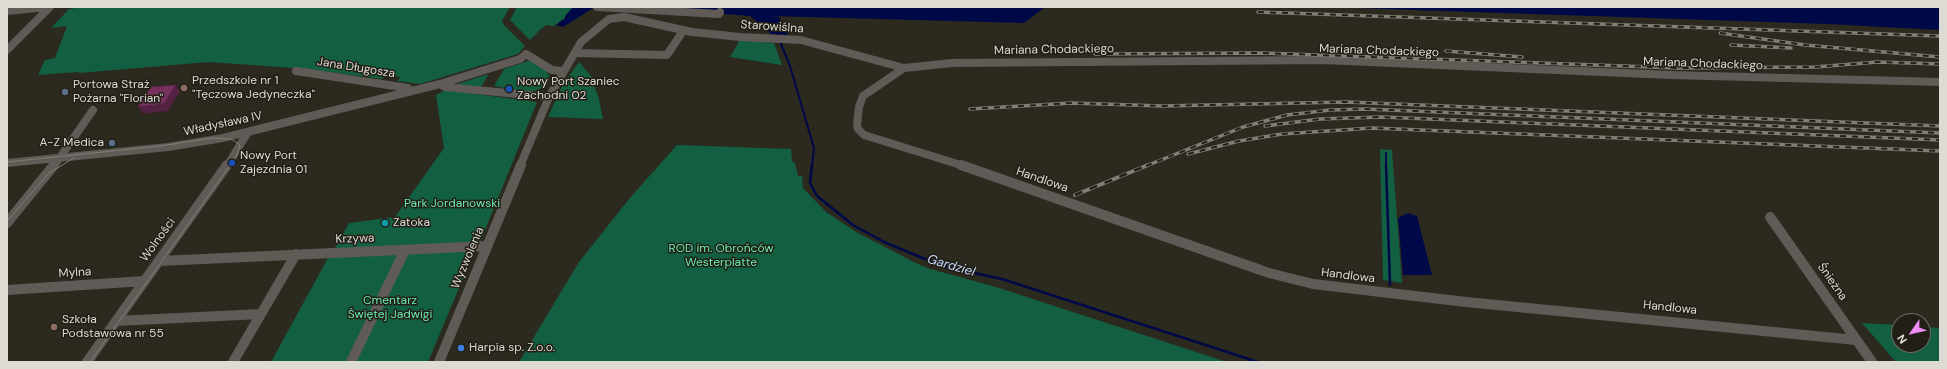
<!DOCTYPE html>
<html>
<head>
<meta charset="utf-8">
<style>
	body { margin:0 }
	#map { position:relative; width:1947px; height:369px; overflow:hidden; background:#2c291f; font-family:"DM Sans",sans-serif }
	canvas { display:block }
	.frame { position:absolute; inset:0; border:8px solid #dddbd4; pointer-events:none }
	.north { position:absolute; left:1891px; top:313px; width:40px; height:40px; box-sizing:border-box; background:#221f16; border:1px solid #6d6a62; border-radius:50%; rotate:236deg; font-size:11px; font-weight:700; line-height:16px; text-align:center; color:#dddbd4 }
	.north::after { content:''; display:block; margin:auto; width:14px; height:18px; background:#ef8bf6; clip-path:polygon(50% 0,100% 100%,50% 72%,0 100%) }
</style>
</head>
<body>
<div id="map">
<canvas width="1947" height="369"></canvas>
<div class="frame"></div>
<div class="north">N</div>
</div>
<script>
const ctx = document.querySelector('canvas').getContext('2d');
ctx.lineJoin = 'round';
function paint(path, color) { ctx.fillStyle = color; ctx.fill(path, 'evenodd'); }
const poly = rows => new Path2D(rows.map(r => 'M' + r).join(''));
function stroke(path, color, width, dash) { ctx.strokeStyle = color; ctx.lineWidth = width; ctx.lineCap = dash ? 'butt' : 'round'; ctx.setLineDash(dash || []); ctx.stroke(path); }
function drawText(font, color, halo, rows, align = 'center') {
  ctx.font = font + ' "DM Sans",sans-serif'; ctx.lineWidth = 3; ctx.setLineDash([]); ctx.textBaseline = 'middle'; ctx.strokeStyle = halo; ctx.fillStyle = color; for (const [text, x, y, turn = 0] of rows) {
    ctx.save(); ctx.translate(x, y); ctx.rotate((+turn || 0) * Math.PI / 180); ctx.textAlign = isNaN(turn) ? turn : align; if (halo) ctx.strokeText(text, 0, 0); ctx.fillText(text, 0, 0); ctx.restore();
  }
}
const green = poly([
	[84,7,510,7,502,21,504,25,525,46,518,54,420,84,397,81,401,77,386,75,382,79,307,69,209,62,79,73,77,72,38,75,45,60,55,58,67,26,51,28,69,9],
	[517,7,573,7,564,19,554,26,547,25,542,28,530,40,510,20],
	[740,40,774,43,782,65,730,57],
	[531,60,543,66,549,75,549,81,544,87,530,93,494,86,504,69],
	[579,62,591,76,599,99,603,119,548,117,562,86],
	[489,74,480,88,454,85],
	[445,90,537,102,479,245,334,250,349,223,395,217,444,148,436,95],
	[677,145,791,149,792,161,795,163,798,176,802,176,803,188,826,212,858,233,914,262,927,268,996,287,1227,362,519,362,579,262,629,199],
	[1380,149,1392,150,1402,283,1383,280],
	[475,250,428,362,271,362,329,256],
	[1862,323,1899,325,1899,345,1923,345,1923,327,1940,328,1940,362,1896,362]
]);
const water = poly([
	[573,7,595,7,563,27,556,25,565,18,565,16],
	[634,7,1045,7,1024,23,769,16,779,17,788,35,771,34,750,16,724,14,724,12,720,12],
	[1326,7,1940,7,1940,30,1827,24],
	[1408,213,1417,216,1432,275,1403,275,1398,218]
]);
const streamFar1 = poly([
	[777,34,790,66,814,148,812,166],
	[1386,153,1386,166]
]);
const stream = poly([
	[812,165,810,183,817,196,853,225,884,242,942,266,1002,279,1258,362],
	[1386,165,1390,285]
]);
const minorFar1 = poly([
	[597,7,719,14,720,12],
	[7,11,47,7],
	[7,50,50,7],
	[575,53,667,55,683,31],
	[296,71,408,88,409,92],
	[440,84,445,87,549,97],
	[7,163,168,147,223,138,440,84,520,59,526,54,552,70,564,71],
	[54,166,93,110],
	[227,166,248,132],
	[520,166,549,97,581,42,609,19,624,17,692,32,740,37,801,40,904,68],
	[964,166,864,135,858,129,857,125,859,107,863,96,904,68,952,63,1323,60,1671,75,1940,82]
]);
const minor = poly([
	[961,165,1269,273,1313,284,1466,302,1856,340],
	[1770,217,1872,362],
	[7,223,54,165],
	[159,261,487,246],
	[7,290,145,281],
	[116,321,261,314],
	[87,362,227,165],
	[233,362,296,254],
	[351,362,405,250],
	[439,362,521,165]
]);
const tram = poly([
	[7,162,160,146,212,138,231,139,239,144,240,147,236,157,90,362],
	[7,221,49,173,74,158]
]);
const railFar1 = poly([
	[1258,12,1940,36],
	[1720,33,1805,45,1940,57],
	[1731,45,1791,48],
	[1446,51,1522,57],
	[1095,54,1262,53,1679,68,1815,67,1878,62,1940,64],
	[970,109,1072,103,1162,106,1346,102,1940,126],
	[1265,126,1320,119,1381,117,1940,140],
	[1188,154,1239,141,1282,134,1372,128,1940,151],
	[1146,166,1243,127,1287,115,1330,110,1365,109,1940,133]
]);
const rail = poly([
	[1075,195,1148,165]
]);
const shadedWall = poly([
	[176,85,180,92,168,111,143,114,138,107]
]);
const building = poly([
	[176,85,164,104,138,107,151,87,176,85]
]);
const markers = [
	[184,88,4,"#8d6e63"],
	[509,89,4,"#1a4fb4"],
	[65,92,4,"#5c6f8a"],
	[112,143,4,"#5c6f8a"],
	[232,163,4,"#1a4fb4"],
	[385,223,4,"#0f9aa8"],
	[54,327,4,"#8d6e63"],
	[461,348,4,"#3f7fe0"]
];
const streetNames = [
	["Starowiślna",772,27,4],
	["Mariana Chodackiego",1054,50,-1],
	["Mariana Chodackiego",1379,51,2],
	["Mariana Chodackiego",1703,64,2],
	["Jana Długosza",356,68,9],
	["Władysława IV",223,124,-12],
	["Handlowa",1042,180,19],
	["Krzywa",355,239,-2],
	["Wolności",158,240,-54],
	["Wyzwolenia",468,258,-67],
	["Mylna",75,273,-4],
	["Handlowa",1348,276,7],
	["Śnieżna",1832,282,55],
	["Handlowa",1670,308,6]
];
const poiNames = [
	["Przedszkole nr 1",192,81],
	["\"Tęczowa Jedyneczka\"",192,95],
	["Nowy Port Szaniec",517,82],
	["Zachodni 02",517,96],
	["Portowa Straż",73,85],
	["Pożarna \"Florian\"",73,99],
	["A-Z Medica",104,143,"right"],
	["Nowy Port",240,156],
	["Zajezdnia 01",240,170],
	["Zatoka",393,223],
	["Szkoła",62,320],
	["Podstawowa nr 55",62,334],
	["Harpia sp. Z.o.o.",469,348]
];
const parkNames = [
	["Park Jordanowski",452,204],
	["ROD im. Obrońców",721,249],
	["Westerplatte",721,263],
	["Cmentarz",390,301],
	["Świętej Jadwigi",390,315]
];
const waterNames = [
	["Gardziel",951,266,16]
];
paint(green, '#135f41');
paint(water, '#000947');
stroke(streamFar1, '#000947', 2);
stroke(stream, '#000947', 2.5);
stroke(minorFar1, '#605b57', 8);
stroke(minor, '#605b57', 10);
stroke(tram, '#807e75', 1);
stroke(railFar1, '#807e75', 3.5);
stroke(rail, '#807e75', 4);
stroke(railFar1, '#221f16', 2, [6]);
stroke(rail, '#221f16', 2.5, [8]);
paint(shadedWall, '#532242');
paint(building, '#76315e');
stroke(building, '#532242', 1);
for (const [x, y, r, color] of markers) { const dot = new Path2D(); dot.arc(x, y, r, 0, 2 * Math.PI); ctx.fillStyle = color; ctx.fill(dot); stroke(dot, '#221f16', 1.5); }
drawText('12px', '#dddbd4', '#221f16', streetNames);
drawText('12px', '#dddbd4', '#221f16', poiNames, 'left');
drawText('12px', '#6aebb1', '#221f16', parkNames);
drawText('italic 13px', '#c2d5fb', '#221f16', waterNames);
</script>
</body>
</html>
